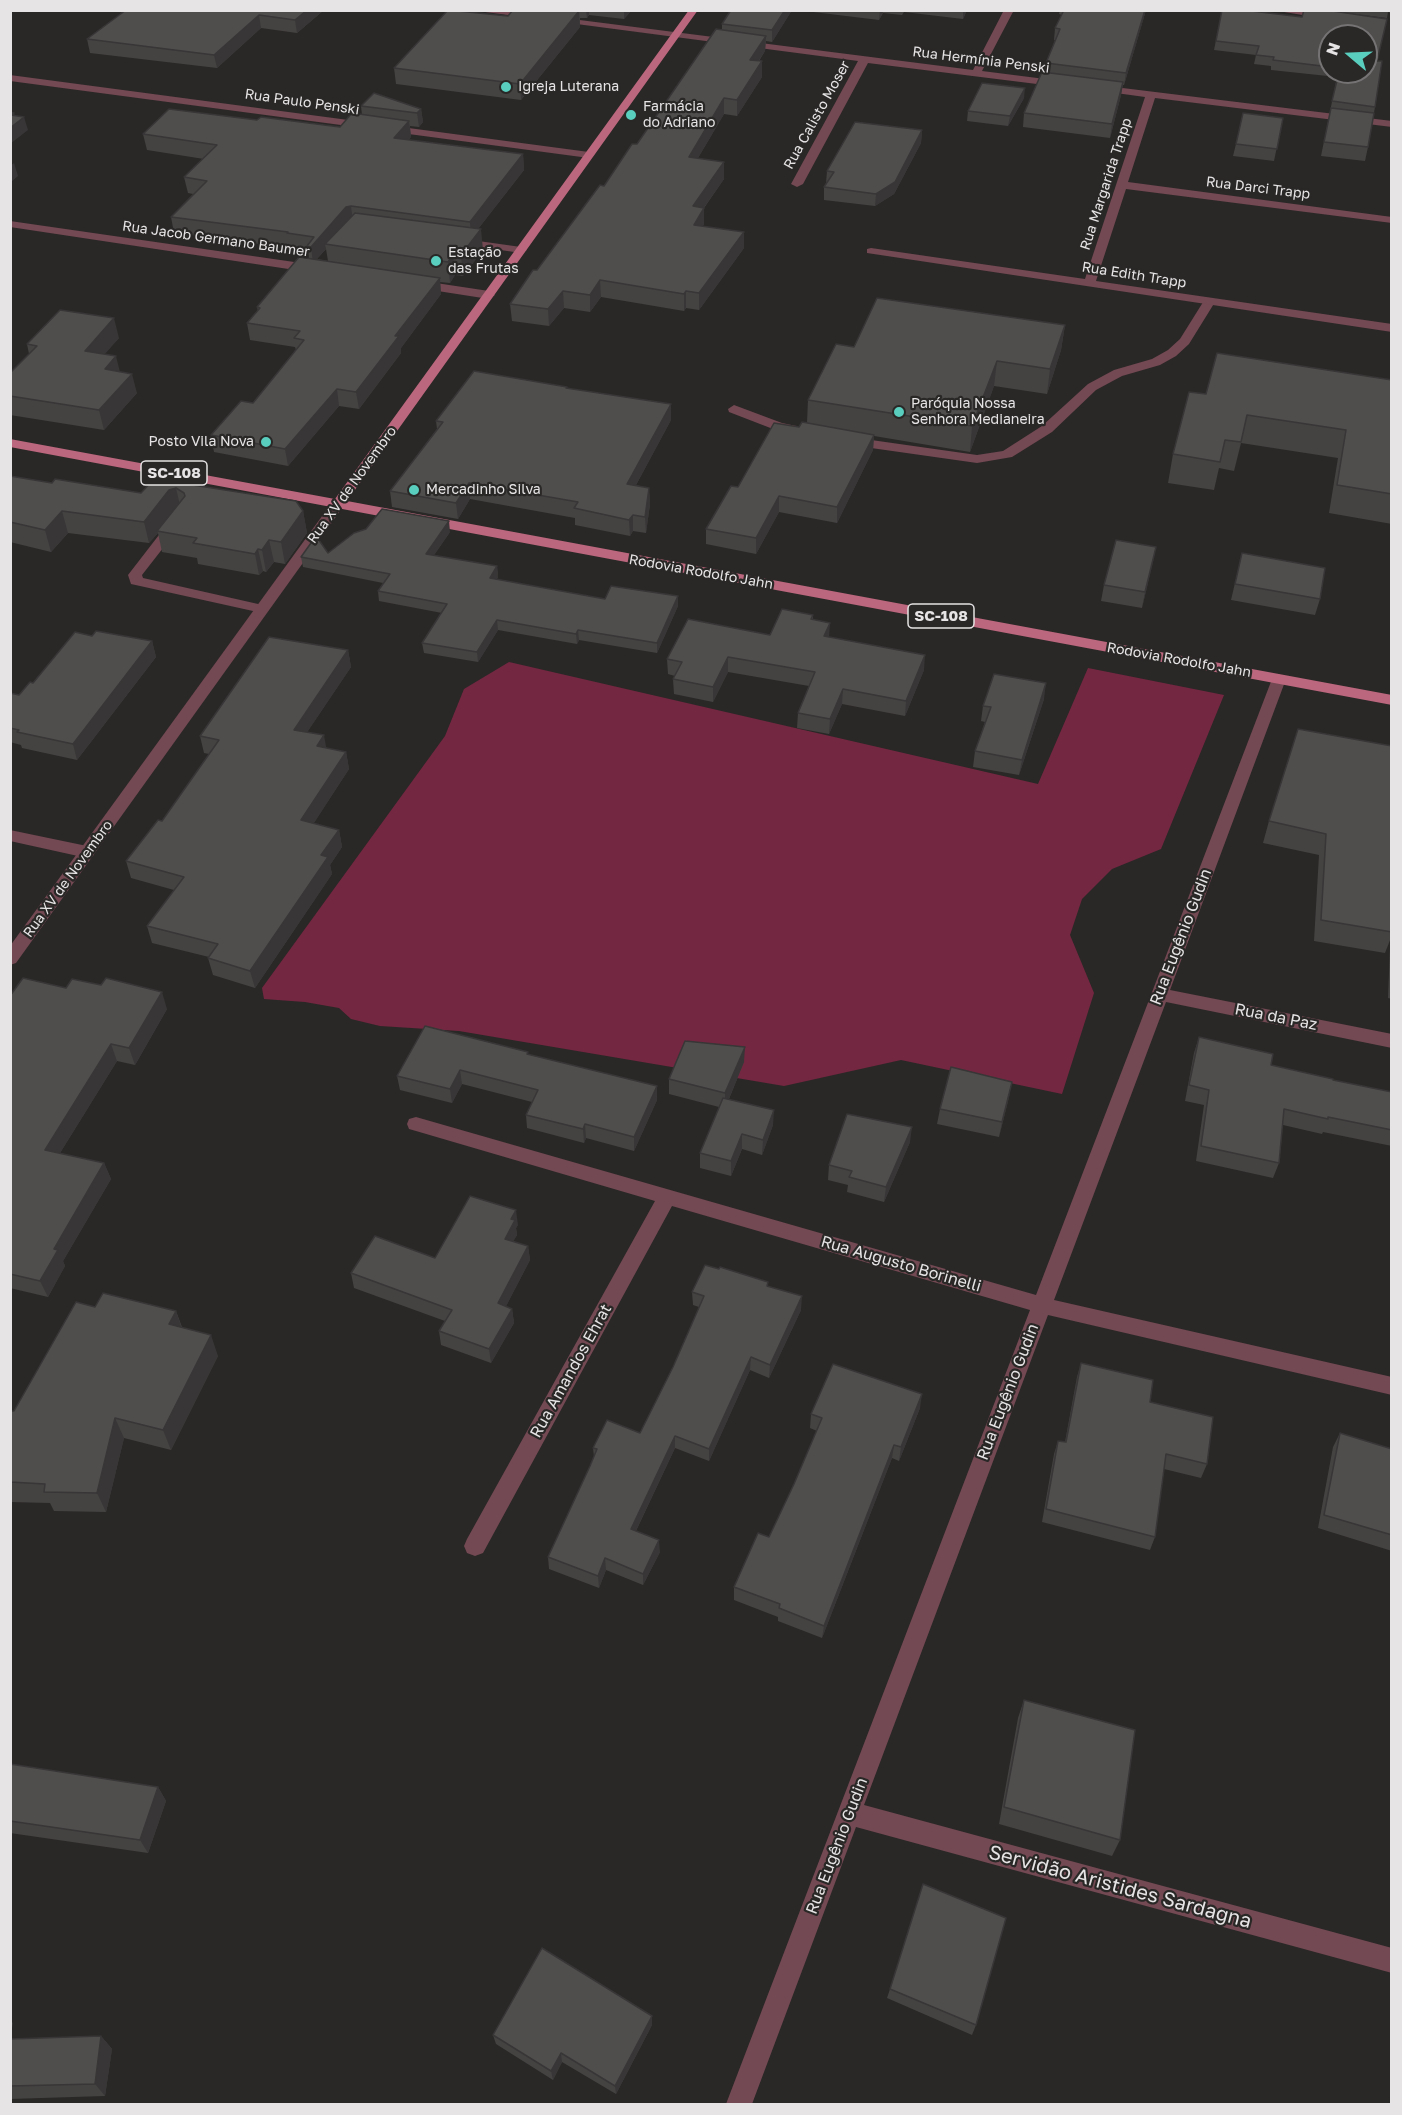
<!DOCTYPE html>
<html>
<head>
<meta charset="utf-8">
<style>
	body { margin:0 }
	#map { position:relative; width:1402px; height:2115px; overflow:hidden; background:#2a2727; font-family:"Golos Text",sans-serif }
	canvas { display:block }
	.frame { position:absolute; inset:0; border:12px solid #e6e4e4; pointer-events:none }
	.north { position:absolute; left:1318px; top:24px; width:60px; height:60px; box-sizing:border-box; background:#2a2727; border:2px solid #757373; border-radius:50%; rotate:289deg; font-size:16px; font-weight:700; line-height:24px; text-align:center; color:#e6e4e4 }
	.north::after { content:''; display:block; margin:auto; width:21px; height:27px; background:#59cebf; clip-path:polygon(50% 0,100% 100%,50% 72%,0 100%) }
</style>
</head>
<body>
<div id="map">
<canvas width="1402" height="2115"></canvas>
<div class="frame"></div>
<div class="north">N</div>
</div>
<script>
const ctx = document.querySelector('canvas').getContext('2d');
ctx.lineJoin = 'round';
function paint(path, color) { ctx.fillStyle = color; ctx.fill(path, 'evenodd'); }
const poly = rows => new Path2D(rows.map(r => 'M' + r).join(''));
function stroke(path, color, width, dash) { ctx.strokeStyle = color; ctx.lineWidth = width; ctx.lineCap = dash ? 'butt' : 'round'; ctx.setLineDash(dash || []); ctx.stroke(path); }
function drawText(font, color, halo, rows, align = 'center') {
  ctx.font = font + ' "Golos Text",sans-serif'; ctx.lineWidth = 4.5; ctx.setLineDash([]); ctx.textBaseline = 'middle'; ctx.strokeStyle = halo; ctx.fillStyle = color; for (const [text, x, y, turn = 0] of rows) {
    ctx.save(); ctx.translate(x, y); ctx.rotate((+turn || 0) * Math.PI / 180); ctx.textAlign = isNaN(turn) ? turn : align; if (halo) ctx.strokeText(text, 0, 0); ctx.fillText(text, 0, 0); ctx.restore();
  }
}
const green = poly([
	[509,662,1038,784,1088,668,1224,695,1161,849,1112,869,1082,899,1070,935,1094,993,1062,1094,901,1060,784,1086,459,1031,380,1026,351,1019,339,1008,305,1002,264,999,262,988,445,736,464,689]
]);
const service = poly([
	[457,238,521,247,527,250,521,253,453,243,451,241,457,238],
	[1209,298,1215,302,1189,344,1176,356,1160,365,1122,376,1096,390,1052,432,1012,457,977,463,850,445,843,441,850,437,977,455,1003,451,1042,426,1088,384,1114,370,1152,359,1168,350,1180,339,1205,299,1209,298],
	[734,405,782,423,801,427,802,430,796,434,773,429,729,412,728,409,734,405],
	[174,521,181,525,142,575,143,578,267,606,269,609,267,612,262,613,131,584,128,575,169,522,174,521]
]);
const minor = poly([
	[470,10,501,10,973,70,1004,10,1014,10,982,71,1061,81,1066,84,1061,87,868,63,803,184,797,187,791,184,858,61,470,10],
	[1272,10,1305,10,1327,13,1332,16,1327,19,1272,10],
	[10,75,589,152,594,155,589,158,10,81,10,75],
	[1098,85,1392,121,1392,127,1155,98,1128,182,1392,217,1392,223,1126,189,1096,281,1392,324,1392,332,867,253,867,249,871,248,1085,279,1145,97,1094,90,1093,88,1098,85],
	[10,221,315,265,321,269,315,273,10,227,10,221],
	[416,280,489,291,495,295,489,299,412,287,412,281,416,280],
	[1279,674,1286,679,1170,990,1392,1034,1392,1048,1166,1002,1054,1300,1392,1377,1392,1395,1048,1315,864,1805,1392,1948,1392,1973,856,1827,752,2104,726,2104,1030,1310,672,1206,483,1553,475,1556,467,1553,464,1546,467,1539,655,1201,416,1131,409,1129,407,1124,409,1119,416,1117,1036,1295,1272,679,1279,674],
	[10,830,87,846,93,848,95,852,93,856,87,858,10,841,10,830]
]);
const tertiary = poly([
	[338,500,343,501,345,504,343,507,16,963,10,965,10,946,333,501,338,500]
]);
const primary = poly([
	[689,10,698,10,347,501,1392,695,1392,705,10,447,10,439,335,499,689,10]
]);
const wall = poly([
	[126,10,324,10,297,33,261,28,217,68,90,53,87,39],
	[513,10,632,10,624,19,589,15,587,18,580,18,580,27,521,100,396,84,394,68,508,16],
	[792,10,772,42,766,41,765,51,759,61,762,61,762,77,737,116,724,114,698,158,724,179,704,208,704,224,703,226,744,248,699,310,686,308,684,311,601,297,590,312,564,308,549,326,512,321,510,304,637,144,722,30,722,24],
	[797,10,967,10,963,19,904,12,902,15,883,13,879,20],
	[1060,10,1146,10,1124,85,1123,85,1121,95,1110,138,1023,127,1024,113,1044,72,1046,63,1055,40,1054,40,1055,28,1062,15,1059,14],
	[1222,10,1302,17,1304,10,1392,10,1392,13,1388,12,1387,18,1328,11,1377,61,1375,107,1368,147,1365,161,1321,156,1337,77,1271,70,1271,66,1254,64,1256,55,1214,50],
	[1330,36,1366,72,1330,72],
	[1024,98,1008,126,967,121,968,111],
	[361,106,421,109,423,122,419,127,410,126,411,137,408,140,523,154,524,170,478,229,483,250,463,276,455,275,450,283,440,282,441,294,401,348,401,353,359,409,339,406,288,466,214,452,211,435,253,403,296,350,295,347,250,340,247,323,258,311,257,307,309,258,308,252,289,250,289,248,174,233,171,217,193,194,188,193,184,177,204,159,147,150,143,134,257,120,340,127,362,115],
	[326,249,328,261,317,259],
	[1283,118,1274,161,1233,156,1236,144],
	[922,130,921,143,894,194,875,206,824,200,824,187,826,183,827,171],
	[1065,325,1061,350,1047,394,994,386,970,452,874,436,873,450,837,523,779,512,756,554,706,544,706,529,738,487,799,427,807,423,808,400,854,347],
	[119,338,104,354,120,372,137,393,104,430,10,415,10,373,29,354,27,344],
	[1392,380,1392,524,1329,513,1338,458,1241,443,1234,471,1219,468,1214,490,1168,483,1173,454,1206,394],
	[567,387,567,389,671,420,636,485,649,488,650,504,646,533,633,531,630,536,575,525,575,518,470,499,458,519,392,507,390,491,437,429,436,421],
	[10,476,52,483,141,493,154,479,303,511,307,533,285,564,274,562,266,572,263,571,259,575,198,564,197,558,162,552,158,533,149,543,68,533,51,552,10,542],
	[450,532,434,555,497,566,498,577,497,579,605,599,678,606,657,653,579,640,577,644,498,630,478,662,424,653,422,643,442,613,379,601,378,591,383,583,303,567,301,557],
	[1156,547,1142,608,1101,601,1104,585],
	[1242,553,1320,599,1315,615,1231,600],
	[813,615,813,620,829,637,924,670,905,716,842,704,829,734,797,728,798,713,809,686,728,672,713,702,674,694,673,679,675,676,668,674,667,659,770,635],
	[92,636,152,641,156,657,77,760,22,748,21,745,10,742,10,693,19,695],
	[348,650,351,667,307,732,327,748,346,752,349,769,313,824,339,830,342,847,330,865,332,874,255,988,213,975,208,958,209,957,152,943,147,926,174,890,131,878,126,861,162,821,209,754,204,753,200,736],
	[1044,699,1019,775,973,767,975,751,985,722,981,721,983,706],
	[1392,746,1392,935,1385,953,1314,941,1319,855,1263,843,1269,821],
	[1392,944,1392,999,1388,998,1390,947],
	[10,996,167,1009,135,1065,117,1061,60,1153,104,1163,111,1179,63,1261,65,1266,48,1297,10,1288],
	[1199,1037,1271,1065,1333,1080,1392,1092,1392,1146,1323,1132,1322,1134,1283,1125,1279,1163,1273,1178,1196,1161,1204,1105,1185,1101,1194,1053],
	[528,1055,657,1100,634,1151,586,1138,584,1143,527,1128,526,1115,532,1102,462,1084,452,1103,400,1090,397,1076],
	[744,1062,729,1099,773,1125,762,1155,742,1149,731,1176,700,1168,700,1153,719,1107,669,1094,669,1079],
	[1009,1097,999,1137,937,1124,940,1109],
	[910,1142,884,1202,847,1192,848,1185,828,1180,829,1165],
	[518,1225,516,1228,517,1235,513,1241,528,1246,530,1260,506,1306,512,1309,514,1323,491,1363,441,1345,439,1331,445,1321,354,1288,351,1273,435,1258],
	[768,1286,801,1310,769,1378,750,1370,709,1461,675,1448,636,1531,660,1552,643,1585,606,1570,599,1588,549,1569,548,1557,594,1457,593,1448,640,1433,673,1367,699,1307,693,1305,692,1292],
	[95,1307,176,1311,182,1327,218,1356,171,1450,124,1438,106,1512,54,1511,50,1503,10,1502,10,1411,14,1411],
	[1081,1363,1207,1464,1201,1478,1164,1469,1155,1537,1150,1550,1042,1522,1054,1454,1058,1441,1065,1442,1077,1377],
	[920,1408,899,1461,892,1458,822,1638,778,1621,778,1617,734,1600,734,1587,769,1537,794,1484,817,1431,810,1428,811,1414],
	[1340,1433,1392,1449,1392,1551,1318,1528,1333,1447],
	[1024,1700,1120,1840,1112,1856,999,1824,1018,1718],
	[10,1764,158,1787,166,1801,148,1853,10,1833],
	[890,1989,976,2025,972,2035,887,1998],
	[652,2016,652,2025,616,2094,562,2062,553,2080,496,2044,493,2035],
	[101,2036,112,2049,105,2096,10,2099,10,2039]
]);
const shadedWall = poly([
	[307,10,324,10,297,33,295,20],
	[586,10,589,10,589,15,587,18],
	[624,10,632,10,624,19],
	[785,10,792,10,772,42,772,30],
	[880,10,884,10,879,20],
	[963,10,967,10,963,19],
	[1145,10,1146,10,1124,85,1126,73],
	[579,11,580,27,521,100,520,84],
	[259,15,261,28,217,68,214,55],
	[766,36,765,51,749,75,750,60],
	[762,61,762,77,737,116,737,100],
	[1123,82,1121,95,1110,138,1112,124],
	[1025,88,1024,98,1008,126,1010,116],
	[724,98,724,114,689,173,689,157],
	[421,109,423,122,419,127,417,113],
	[14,113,17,123,24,117,28,130,10,144,11,115],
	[409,121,411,137,396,154,394,138],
	[922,130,921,143,894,194,875,206,876,194],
	[523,154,524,170,471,238,470,222],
	[724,162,724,179,693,223,693,206],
	[14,163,18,176,10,183,10,166],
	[351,206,353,222,325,244,326,249,313,263,311,247,346,207],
	[704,208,704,224,694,242,694,225],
	[481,229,483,250,463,276,461,255],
	[744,232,744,248,699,310,699,293],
	[453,254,455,275,450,283,448,262],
	[440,278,441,294,401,348,401,353,359,409,356,392,395,336],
	[600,280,601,297,590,312,590,295],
	[563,291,564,308,549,326,548,309],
	[686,291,686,308,684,311,684,294],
	[114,318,119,338,90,371,85,351],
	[1065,325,1061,350,1047,394,1050,369],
	[116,356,121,376,105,369],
	[997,361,994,386,970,452,972,426],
	[132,374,137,393,104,430,99,410],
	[337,389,339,406,288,466,285,449],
	[671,404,671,420,628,500,627,484],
	[874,435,873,450,837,523,837,507],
	[469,483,470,499,458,519,456,503],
	[176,488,181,510,157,531,158,533,149,543,144,522,169,490],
	[649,488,650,504,646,533,645,517],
	[779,496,779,512,756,554,756,538],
	[62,511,68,533,51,552,45,530],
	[303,511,307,533,285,564,281,542],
	[633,515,633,531,630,536,629,520],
	[449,521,450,532,428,564,426,554],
	[269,540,274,562,266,572,262,550],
	[1156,547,1153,562,1142,608,1145,592],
	[258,549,263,571,259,575,255,554],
	[497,566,498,577,491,588,490,578],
	[678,596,678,606,657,653,657,643],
	[497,620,498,630,478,662,477,652],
	[830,623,829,638,824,636],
	[578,630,579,640,577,644,576,634],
	[152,641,156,657,77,760,73,744],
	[348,650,351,667,298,746,294,730],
	[925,655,924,670,905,716,906,701],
	[728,657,728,672,713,702,713,687],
	[1046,683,1044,699,1019,775,1022,760],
	[843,689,842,704,829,734,830,719],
	[324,735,327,752,317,746],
	[346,752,349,769,305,837,301,820],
	[339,830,342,847,330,865,332,874,255,988,250,971,321,855],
	[162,992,167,1009,135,1065,129,1048],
	[111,1044,117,1061,52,1166,45,1150],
	[745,1047,744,1062,725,1108,725,1093],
	[460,1070,462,1084,452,1103,450,1089],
	[1012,1082,1009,1097,999,1137,1002,1122],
	[657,1086,657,1100,634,1151,634,1137],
	[774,1110,773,1125,762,1155,763,1140],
	[585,1124,586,1138,584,1143,583,1129],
	[912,1127,910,1142,884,1202,886,1187],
	[742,1134,742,1149,731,1176,731,1161],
	[104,1163,111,1179,63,1261,65,1266,48,1297,40,1281,54,1249],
	[516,1210,518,1225,516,1228,517,1235,507,1253,505,1239,511,1219],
	[528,1246,530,1260,500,1318,498,1303],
	[802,1296,801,1310,769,1378,770,1365],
	[512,1309,514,1323,491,1363,489,1349],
	[176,1311,183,1332,169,1324],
	[211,1335,218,1356,171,1450,163,1430],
	[751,1357,750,1370,709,1461,709,1449],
	[922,1394,920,1408,899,1461,901,1447],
	[115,1418,124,1438,106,1512,97,1493],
	[675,1436,675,1448,631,1541,631,1529],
	[894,1445,892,1458,822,1638,824,1626],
	[659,1540,660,1552,643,1585,643,1574],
	[605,1558,606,1570,599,1588,598,1576],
	[158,1787,166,1801,148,1853,140,1840],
	[652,2016,652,2025,616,2094,615,2086],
	[10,2020,13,2023,10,2039],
	[101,2036,112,2049,105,2096,95,2084],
	[561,2053,562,2062,553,2080,551,2071]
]);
const building = poly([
	[126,10,307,10,295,20,259,15,214,55,87,39,126,10],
	[448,10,508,16,513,10,573,10,579,11,520,84,394,68,448,10],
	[731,10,785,10,772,30,722,24,731,10],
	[1064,10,1145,10,1126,73,1046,63,1060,29,1055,28,1064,10],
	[1222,10,1243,10,1302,17,1304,10,1326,10,1387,19,1377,61,1382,61,1375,107,1332,101,1339,72,1366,72,1366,36,1330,36,1330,67,1273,60,1274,57,1256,55,1259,46,1216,41,1222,10],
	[716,29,766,36,750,60,762,61,737,100,724,98,689,157,724,162,693,206,704,208,694,225,744,232,699,293,686,291,684,294,600,280,590,295,563,291,548,309,510,304,533,270,537,270,600,185,604,186,632,144,637,144,716,29],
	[1042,72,1123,82,1112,124,1024,113,1042,72],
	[982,83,1025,88,1010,116,968,111,982,83],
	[374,93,421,109,417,113,361,106,374,93],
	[1331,108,1374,113,1368,147,1324,142,1331,108],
	[169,109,257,120,261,117,340,127,352,113,409,121,394,138,523,154,470,222,351,206,346,207,311,247,307,246,314,237,287,233,288,232,171,217,207,181,184,177,217,145,143,134,169,109],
	[10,112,14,113,11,115,24,117,10,128,10,112],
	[1243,113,1283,118,1277,149,1236,144,1243,113],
	[855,122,922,130,895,182,876,194,824,187,834,172,827,171,855,122],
	[355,213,481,229,461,255,453,254,448,262,325,244,355,213],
	[299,257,440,278,395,336,399,336,356,392,337,389,285,449,211,435,241,401,253,403,304,340,294,338,300,331,247,323,260,308,257,307,299,257],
	[877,298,1065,325,1050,369,997,361,972,426,808,400,836,344,854,347,877,298],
	[60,310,114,318,85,351,116,356,105,369,132,374,99,410,10,396,10,373,37,346,27,344,60,310],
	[1217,353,1392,380,1392,494,1337,485,1346,430,1247,415,1241,442,1225,440,1220,462,1173,454,1189,392,1206,394,1217,353],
	[474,371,567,387,566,388,671,404,627,484,649,488,645,517,633,515,629,520,574,508,578,502,469,483,456,503,390,491,443,422,436,421,474,371],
	[802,422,874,435,837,507,779,496,756,538,706,529,731,486,738,487,774,423,799,427,802,422],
	[10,476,52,483,55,479,141,493,154,479,296,501,303,511,281,542,269,540,262,550,258,549,255,554,193,543,197,538,157,531,185,496,184,493,176,488,169,490,144,522,62,511,45,530,10,522,10,476],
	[382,509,449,521,426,554,497,566,490,578,605,599,611,586,678,596,657,643,578,630,576,634,497,620,477,652,422,643,447,604,378,591,390,574,301,557,316,536,328,553,354,533,366,529,382,509],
	[1116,540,1156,547,1145,592,1104,585,1116,540],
	[1242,553,1325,568,1320,599,1235,584,1242,553],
	[782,609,813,615,811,619,830,623,824,636,925,655,906,701,843,689,830,719,798,713,815,672,728,657,713,687,673,679,682,662,667,659,688,619,770,635,782,609],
	[96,631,152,641,73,744,17,732,19,730,10,728,10,693,19,695,30,682,33,683,75,632,92,636,96,631],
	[269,637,348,650,294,730,324,735,317,746,346,752,301,820,339,830,321,855,328,857,250,971,208,958,218,944,147,926,184,877,126,861,158,820,162,821,219,740,200,736,269,637],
	[994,674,1046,683,1022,760,975,751,991,707,983,706,994,674],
	[1298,729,1392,746,1392,932,1321,920,1326,834,1269,821,1298,729],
	[23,978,66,988,72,979,101,985,106,978,162,992,129,1048,111,1044,45,1150,104,1163,54,1249,58,1250,40,1281,10,1274,10,996,23,978],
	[425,1026,528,1052,527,1054,657,1086,634,1137,585,1124,583,1129,526,1115,538,1090,460,1070,450,1089,397,1076,425,1026],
	[1199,1037,1273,1054,1271,1065,1333,1079,1333,1080,1392,1092,1392,1130,1328,1117,1328,1119,1284,1109,1279,1163,1201,1146,1209,1090,1189,1085,1199,1037],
	[685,1041,745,1047,725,1093,669,1079,685,1041],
	[951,1067,1012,1082,1002,1122,940,1109,951,1067],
	[723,1098,774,1110,763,1140,742,1134,731,1161,700,1153,723,1098],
	[847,1114,912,1127,886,1187,849,1177,852,1171,829,1165,847,1114],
	[470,1196,516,1210,511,1219,515,1220,505,1239,528,1246,498,1303,512,1309,489,1349,439,1331,452,1310,351,1273,375,1236,435,1258,470,1196],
	[705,1265,719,1269,720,1267,768,1282,767,1286,802,1296,770,1365,751,1357,709,1449,675,1436,631,1529,659,1540,643,1574,605,1558,598,1576,548,1557,590,1466,597,1449,593,1448,607,1420,640,1433,673,1367,704,1296,692,1292,705,1265],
	[103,1293,176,1311,169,1324,211,1335,163,1430,115,1418,97,1493,44,1492,45,1484,10,1482,10,1411,14,1411,76,1302,95,1307,103,1293],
	[1081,1363,1153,1380,1150,1402,1213,1417,1207,1464,1166,1454,1155,1537,1046,1509,1058,1441,1066,1442,1081,1363],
	[833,1364,922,1394,901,1447,894,1445,824,1626,779,1608,780,1604,734,1587,758,1533,769,1537,794,1484,822,1418,811,1414,833,1364],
	[1340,1433,1392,1449,1392,1535,1324,1515,1340,1433],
	[1024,1700,1135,1730,1120,1840,1004,1807,1024,1700],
	[10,1764,158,1787,140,1840,10,1821,10,1764],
	[923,1884,1006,1918,976,2025,890,1989,923,1884],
	[542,1948,652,2016,615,2086,561,2053,551,2071,493,2035,542,1948],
	[101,2036,95,2084,10,2086,10,2039,101,2036]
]);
const markers = [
	[506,87,6,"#59cebf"],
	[631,115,6,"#59cebf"],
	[436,261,6,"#59cebf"],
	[899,412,6,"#59cebf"],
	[266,442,6,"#59cebf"],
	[414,490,6,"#59cebf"]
];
const farStreetnames = [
	["Rua Hermínia Penski",981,60,7],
	["Rua Paulo Penski",302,102,8],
	["Rua Calisto Moser",817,115,-61],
	["Rua Margarida Trapp",1106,184,-72],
	["Rua Darci Trapp",1258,188,7],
	["Rua Jacob Germano Baumer",216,239,8],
	["Rua Edith Trapp",1134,275,9],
	["Rua XV de Novembro",352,485,-54],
	["Rodovia Rodolfo Jahn",701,572,10],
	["Rodovia Rodolfo Jahn",1179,660,10],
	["Rua XV de Novembro",68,879,-54]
];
const farPoinames = [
	["Igreja Luterana",518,87],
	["Farmácia",643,107],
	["do Adriano",643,123],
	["Estação",448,253],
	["das Frutas",448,269],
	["Paróquia Nossa",911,404],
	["Senhora Medianeira",911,420],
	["Posto Vila Nova",254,442,"right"],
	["Mercadinho Silva",426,490]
];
const shields = [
	[174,473,66],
	[941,616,66]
];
const shieldNames = [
	["SC-108",174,473],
	["SC-108",941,616]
];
const streetNames = [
	["Rua Eugênio Gudin",1181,937,-69],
	["Rua da Paz",1276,1017,11],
	["Rua Augusto Borinelli",901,1264,16],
	["Rua Amandos Ehrat",571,1371,-61],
	["Rua Eugênio Gudin",1008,1392,-69],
	["Rua Eugênio Gudin",837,1846,-69]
];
const nearStreetnames = [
	["Servidão Aristides Sardagna",1120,1887,15]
];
paint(green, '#742740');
paint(service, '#734953');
paint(minor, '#734953');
paint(tertiary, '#734953');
paint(primary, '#bb677d');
paint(wall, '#454242');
paint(shadedWall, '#383636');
paint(building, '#504d4d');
stroke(building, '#383636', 1.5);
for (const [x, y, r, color] of markers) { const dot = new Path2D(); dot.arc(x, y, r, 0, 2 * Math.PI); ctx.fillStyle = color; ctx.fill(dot); stroke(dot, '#2a2727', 2); }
drawText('14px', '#e6e4e4', '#2a2727', farStreetnames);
drawText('14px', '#e6e4e4', '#2a2727', farPoinames, 'left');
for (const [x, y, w] of shields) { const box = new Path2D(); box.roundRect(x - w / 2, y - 12, w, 24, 4.5); ctx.fillStyle = '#2a2727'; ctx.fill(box); stroke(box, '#e6e4e4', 1.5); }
drawText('bold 15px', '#e6e4e4', null, shieldNames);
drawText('16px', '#e6e4e4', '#2a2727', streetNames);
drawText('20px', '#e6e4e4', '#2a2727', nearStreetnames);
</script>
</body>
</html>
